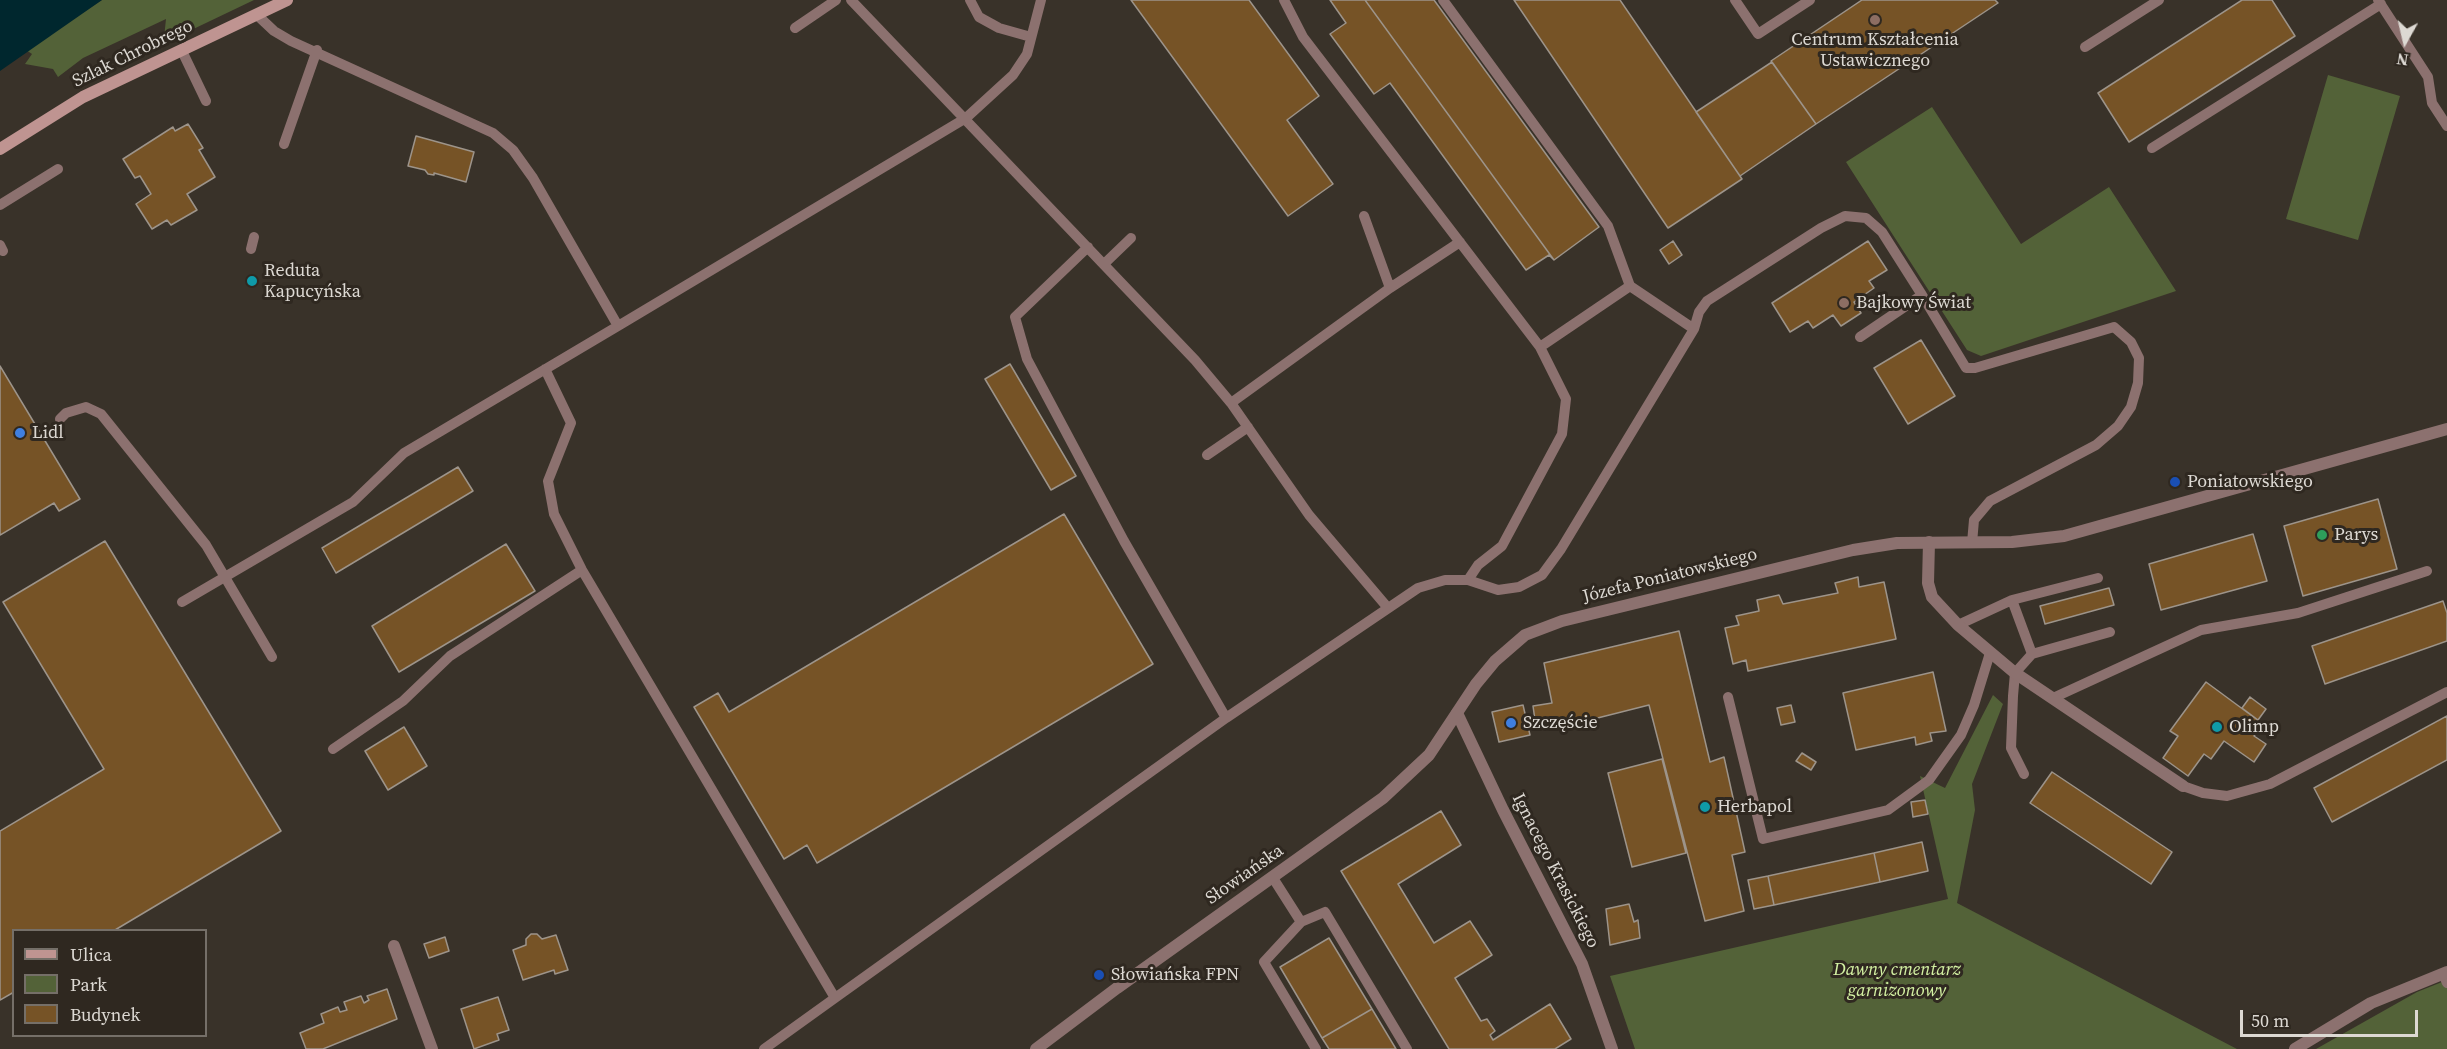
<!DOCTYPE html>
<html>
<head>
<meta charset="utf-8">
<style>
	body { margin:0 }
	#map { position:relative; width:2447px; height:1049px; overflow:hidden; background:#393229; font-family:"Source Serif 4",serif }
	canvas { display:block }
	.legend { position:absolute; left:12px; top:929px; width:195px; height:108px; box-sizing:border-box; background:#2f2820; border:2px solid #756f68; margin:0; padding:8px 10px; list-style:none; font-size:18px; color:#ddd9d3 }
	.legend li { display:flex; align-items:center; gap:12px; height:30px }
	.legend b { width:30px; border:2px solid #756f68 }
	.north { position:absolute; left:2375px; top:12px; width:60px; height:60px; -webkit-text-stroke:4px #2f2820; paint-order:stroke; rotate:188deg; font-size:16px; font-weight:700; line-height:24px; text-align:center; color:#ddd9d3 }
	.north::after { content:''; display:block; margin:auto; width:21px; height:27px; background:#ddd9d3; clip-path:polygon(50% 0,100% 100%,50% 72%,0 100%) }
	.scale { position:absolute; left:2240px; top:1010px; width:178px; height:27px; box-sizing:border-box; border:3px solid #ddd9d3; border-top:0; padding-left:8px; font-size:18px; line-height:21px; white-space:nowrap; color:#ddd9d3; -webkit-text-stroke:4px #2f2820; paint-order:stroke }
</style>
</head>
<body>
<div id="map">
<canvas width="2447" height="1049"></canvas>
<ul class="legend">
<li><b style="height:8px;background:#bf9491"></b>Ulica</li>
<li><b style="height:16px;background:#536238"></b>Park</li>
<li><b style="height:16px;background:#765326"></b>Budynek</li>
</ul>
<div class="north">N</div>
<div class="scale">50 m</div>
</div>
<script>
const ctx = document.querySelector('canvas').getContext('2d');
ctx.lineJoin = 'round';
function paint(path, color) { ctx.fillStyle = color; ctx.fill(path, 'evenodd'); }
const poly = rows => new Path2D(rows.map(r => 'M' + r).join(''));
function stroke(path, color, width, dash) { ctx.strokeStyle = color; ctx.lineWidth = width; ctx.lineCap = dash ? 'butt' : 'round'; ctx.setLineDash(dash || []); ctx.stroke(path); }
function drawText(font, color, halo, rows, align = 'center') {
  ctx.font = font + ' "Source Serif 4",serif'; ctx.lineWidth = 6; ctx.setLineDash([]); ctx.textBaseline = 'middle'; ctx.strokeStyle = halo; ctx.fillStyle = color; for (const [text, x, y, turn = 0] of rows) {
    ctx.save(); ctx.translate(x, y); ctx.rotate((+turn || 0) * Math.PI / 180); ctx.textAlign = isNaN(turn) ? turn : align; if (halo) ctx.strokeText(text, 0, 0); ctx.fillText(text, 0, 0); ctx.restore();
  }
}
const green = poly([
	[102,0,254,0,185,33,164,38,166,19,83,58,58,77,53,69,25,64,32,54,26,50],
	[2328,75,2400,96,2358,240,2286,219],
	[1932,107,2021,244,2109,187,2176,291,1981,356,1967,350,1846,162],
	[1993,695,2003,704,1972,784,1975,810,1957,903,2237,1049,1635,1049,1610,976,1948,899,1920,776,1945,788],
	[2447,980,2447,1049,2316,1049,2417,992]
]);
const water = poly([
	[0,0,102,0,0,71]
]);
const building = poly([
	[1131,0,1249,0,1319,96,1287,120,1333,184,1288,216,1131,0],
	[1330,0,1365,0,1554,260,1549,255,1526,270,1390,83,1374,94,1330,34,1346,23,1330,0],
	[1365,0,1434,0,1599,227,1554,260,1365,0],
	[1514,0,1620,0,1742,179,1668,228,1514,0],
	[1862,0,1995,0,1998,3,1816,124,1771,61,1862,0],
	[2242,0,2272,0,2295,36,2129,142,2098,93,2242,0],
	[1772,62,1816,124,1740,176,1696,112,1772,62],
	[188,124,203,148,199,150,215,177,187,194,197,210,171,225,167,220,152,229,136,204,151,194,140,176,135,178,123,159,173,127,175,131,188,124],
	[416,136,474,152,466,182,434,173,434,175,428,174,425,170,408,166,416,136],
	[1673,241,1682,255,1669,264,1660,250,1673,241],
	[1868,241,1887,270,1869,281,1874,288,1854,302,1861,313,1841,326,1833,315,1813,328,1808,321,1790,332,1772,303,1868,241],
	[1921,340,1955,396,1908,424,1874,368,1921,340],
	[1010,364,1076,476,1051,490,985,379,1010,364],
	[0,366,80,499,59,511,54,503,0,535,0,366],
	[458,467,473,491,336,573,322,548,458,467],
	[2378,499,2397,569,2303,596,2284,526,2378,499],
	[1064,514,1153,664,817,863,807,845,784,859,694,707,718,693,729,712,1064,514],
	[2253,534,2267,581,2161,610,2149,564,2253,534],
	[105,541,281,831,115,930,14,930,14,992,0,1000,0,831,104,769,3,602,105,541],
	[506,544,535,591,399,672,372,626,506,544],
	[1858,577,1859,587,1884,582,1896,639,1748,671,1746,660,1733,664,1725,628,1739,625,1736,616,1759,611,1757,600,1779,595,1783,604,1838,593,1835,583,1858,577],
	[2109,588,2114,605,2045,624,2040,606,2109,588],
	[2443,601,2447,613,2447,641,2325,684,2312,646,2443,601],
	[1679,631,1710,762,1724,757,1745,852,1732,855,1744,911,1705,921,1649,705,1558,728,1558,722,1536,727,1533,706,1552,703,1544,663,1679,631],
	[1933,672,1946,731,1930,733,1932,741,1916,745,1915,737,1856,750,1843,693,1933,672],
	[2206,682,2263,724,2254,736,2266,744,2254,762,2224,741,2211,759,2204,754,2188,776,2163,758,2178,736,2170,731,2206,682],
	[2250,697,2266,709,2258,720,2242,708,2250,697],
	[1523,705,1530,735,1499,742,1492,712,1523,705],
	[1791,705,1795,722,1781,725,1777,708,1791,705],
	[2447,716,2447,760,2332,822,2314,788,2447,716],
	[404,727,427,766,388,790,365,751,404,727],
	[1802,753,1816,762,1811,770,1796,761,1802,753],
	[1662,759,1686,853,1632,867,1608,773,1662,759],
	[2052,772,2172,852,2151,884,2030,803,2052,772],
	[1925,800,1928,814,1913,817,1911,802,1925,800],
	[1441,811,1461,845,1398,884,1434,943,1470,921,1492,955,1455,978,1481,1021,1487,1019,1495,1031,1490,1035,1493,1040,1550,1004,1571,1039,1555,1049,1449,1049,1341,871,1441,811],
	[1922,842,1928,871,1880,882,1874,853,1922,842],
	[1874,853,1880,882,1774,905,1768,876,1874,853],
	[1768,876,1774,905,1754,909,1748,880,1768,876],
	[1629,904,1634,922,1638,920,1640,938,1610,945,1606,909,1629,904],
	[531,934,537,934,542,939,556,935,568,970,555,974,554,970,523,980,513,950,526,945,526,939,531,934],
	[445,937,449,951,429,958,424,944,445,937],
	[1329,938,1372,1009,1322,1038,1280,967,1329,938],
	[387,989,397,1019,323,1049,306,1049,300,1033,324,1023,321,1014,338,1007,340,1012,347,1010,344,1002,361,996,364,1003,369,1000,367,996,387,989],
	[498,997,509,1030,497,1034,499,1040,474,1049,461,1009,498,997],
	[1372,1009,1396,1049,1329,1049,1322,1038,1372,1009]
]);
const service = poly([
	[851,0,1195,360,1231,403,1309,515,1388,608],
	[970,0,979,17,999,28,1031,37],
	[1284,0,1303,37,1540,347,1630,286],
	[1443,0,1608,226,1630,286,1694,329],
	[1735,0,1758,34,1810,0],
	[2378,0,2428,77,2432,103,2447,126],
	[257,15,274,31,291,41,493,133,513,150,533,178,618,326,966,118,1013,75,1027,54,1041,0],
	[795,28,836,0],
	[2085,47,2159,0],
	[182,51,206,101],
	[284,144,317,50],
	[2152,148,2381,4],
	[0,205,58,169],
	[1364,216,1390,288],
	[0,245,3,251],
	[1088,247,1015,317,1027,359,1124,541,1226,718],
	[251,249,254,237],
	[1104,264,1131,238],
	[1922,295,1966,368,1975,368,2114,327,2131,342,2139,358,2138,383,2131,407,2118,426,2096,445,1990,501,1974,520,1972,543],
	[545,369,571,423,548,481,554,514,582,570,835,998,1226,718,1418,588,1445,580,1468,580,1498,590,1519,587,1542,575,1561,549,1694,329,1699,312,1707,301,1821,228,1845,216,1866,218,1882,232,1922,295,1860,337],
	[1231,403,1390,288,1460,242],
	[60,419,66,413,86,407,101,414,206,545,272,657],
	[1207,455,1248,427],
	[1468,580,1478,565,1502,546,1562,434,1566,399,1540,347],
	[2012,600,2098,578],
	[182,602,353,502,404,453,618,326],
	[1958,625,2012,600,2032,654,2015,673,2013,696,2011,748,2024,774],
	[2032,654,2110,632],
	[1728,697,1763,839,1888,810,1929,780,1961,735,1974,705,1990,653],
	[2053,698,2201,630,2298,613,2427,571],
	[333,749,403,701,450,656,582,570],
	[2183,786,2203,793,2227,796,2270,784,2447,692],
	[1273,878,1301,922,1325,912,1407,1049],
	[1301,922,1264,962,1316,1049],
	[2443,974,2447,983],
	[764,1049,835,998]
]);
const minor = poly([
	[1929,542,1928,583,1932,597,1958,625,2015,673,2183,786],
	[1457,713,1503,810,1582,964,1612,1049],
	[394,946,432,1049],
	[2295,1049,2371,1003,2447,972]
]);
const tertiary = poly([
	[1036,1049,1117,988,1383,798,1429,755,1476,684,1495,661,1525,635,1562,621,1853,550,1897,543,2012,542,2064,536,2447,429]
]);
const secondary = poly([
	[0,149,83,97,287,0]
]);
const markers = [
	[1875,20,6,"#8d6e63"],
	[252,281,6,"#0f9aa8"],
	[1844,303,6,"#8d6e63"],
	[20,433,6,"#3f7fe0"],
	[2175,482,6,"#1a4fb4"],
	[2322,535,6,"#2e9e5b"],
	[1511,723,6,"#3f7fe0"],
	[2217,727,6,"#0f9aa8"],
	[1705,807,6,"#0f9aa8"],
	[1099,975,6,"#1a4fb4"]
];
const poiNames = [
	["Centrum Kształcenia",1875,40,"center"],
	["Ustawicznego",1875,61,"center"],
	["Reduta",264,271],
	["Kapucyńska",264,292],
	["Bajkowy Świat",1856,303],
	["Lidl",32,433],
	["Poniatowskiego",2187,482],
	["Parys",2334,535],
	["Szczęście",1523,723],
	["Olimp",2229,727],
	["Herbapol",1717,807],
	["Słowiańska FPN",1111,975]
];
const streetNames = [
	["Szlak Chrobrego",133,54,-26],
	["Józefa Poniatowskiego",1670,576,-14],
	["Ignacego Krasickiego",1555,871,63],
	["Słowiańska",1245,875,-35]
];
const parkNames = [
	["Dawny cmentarz",1897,970],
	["garnizonowy",1897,991]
];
paint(green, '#536238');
paint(water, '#00272e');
paint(building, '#765326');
stroke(building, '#9d948a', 1.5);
stroke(service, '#8c716f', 10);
stroke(minor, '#8c716f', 12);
stroke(tertiary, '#8c716f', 12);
stroke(secondary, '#bf9491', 12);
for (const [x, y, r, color] of markers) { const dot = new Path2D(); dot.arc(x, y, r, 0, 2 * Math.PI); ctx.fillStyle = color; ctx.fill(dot); stroke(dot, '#2f2820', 2); }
drawText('18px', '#ddd9d3', '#2f2820', poiNames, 'left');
drawText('18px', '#ddd9d3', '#2f2820', streetNames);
drawText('italic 18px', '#d4f2a3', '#2f2820', parkNames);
</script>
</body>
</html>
